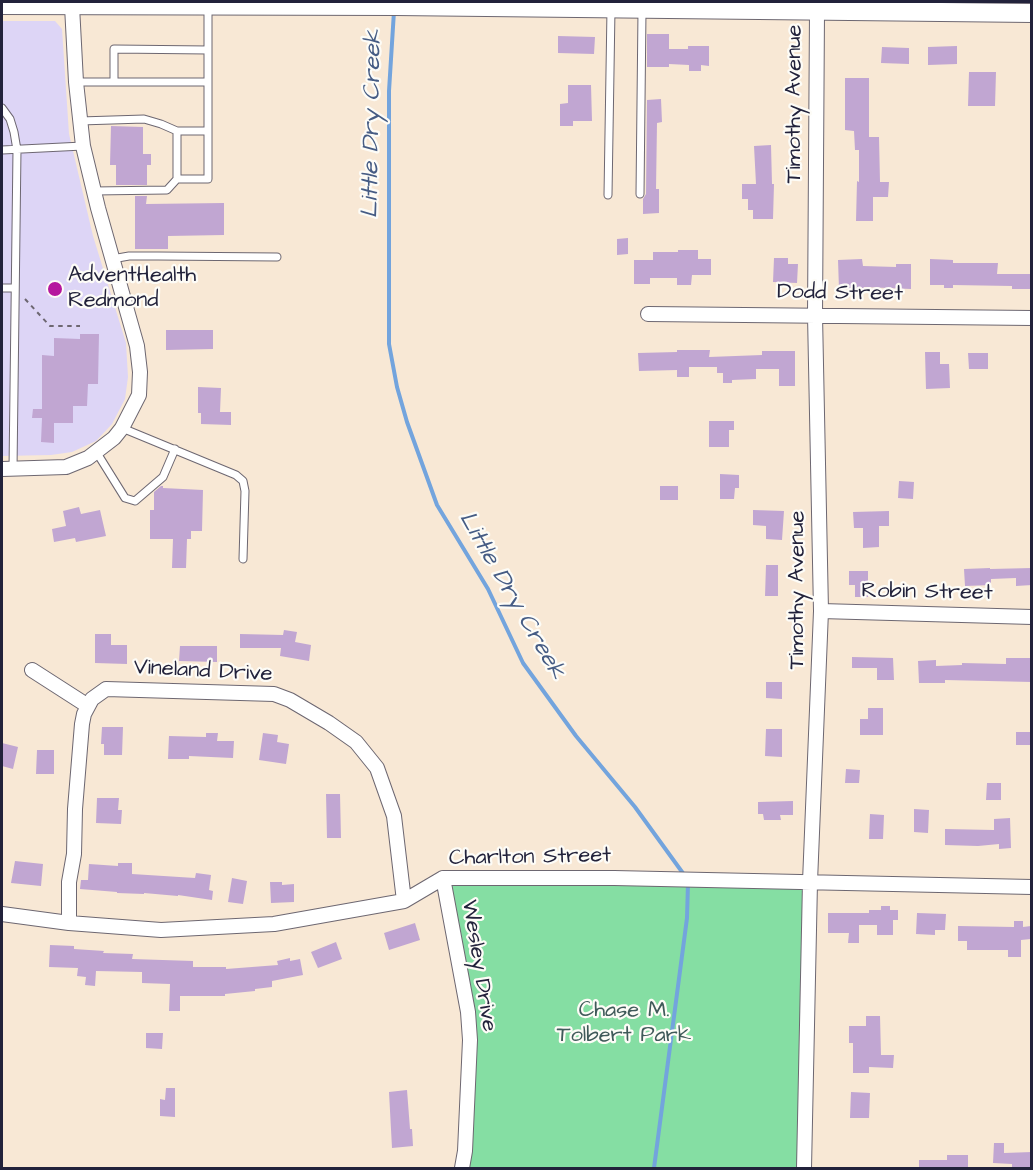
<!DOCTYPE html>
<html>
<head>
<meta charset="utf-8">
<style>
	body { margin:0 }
	#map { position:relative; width:1033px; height:1170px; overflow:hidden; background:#f8e8d5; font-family:"Architects Daughter",sans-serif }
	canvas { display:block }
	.frame { position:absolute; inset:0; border:3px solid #22223b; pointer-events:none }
</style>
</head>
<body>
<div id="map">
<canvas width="1033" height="1170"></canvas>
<div class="frame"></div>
</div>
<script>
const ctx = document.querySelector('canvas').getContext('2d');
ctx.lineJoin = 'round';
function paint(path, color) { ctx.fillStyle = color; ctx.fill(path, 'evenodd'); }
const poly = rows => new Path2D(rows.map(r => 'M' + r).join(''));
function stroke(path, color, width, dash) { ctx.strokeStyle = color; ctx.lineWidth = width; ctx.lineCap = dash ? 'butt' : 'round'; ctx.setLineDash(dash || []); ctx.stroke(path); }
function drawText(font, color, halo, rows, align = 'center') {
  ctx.font = font + ' "Architects Daughter",sans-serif'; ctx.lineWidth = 4.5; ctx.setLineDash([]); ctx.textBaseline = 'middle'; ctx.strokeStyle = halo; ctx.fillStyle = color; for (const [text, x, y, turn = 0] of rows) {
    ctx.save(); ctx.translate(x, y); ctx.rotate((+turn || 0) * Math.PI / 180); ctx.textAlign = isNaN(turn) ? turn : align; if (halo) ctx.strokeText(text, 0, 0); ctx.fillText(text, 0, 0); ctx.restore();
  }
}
const built = poly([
	[2,21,55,21,62,29,69,134,93,236,126,343,128,377,125,399,112,424,96,441,72,452,51,455,2,456]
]);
const green = poly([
	[443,878,810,882,804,1168,462,1168,470,1040]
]);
const stream = poly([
	[394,11,389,91,389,344,397,387,407,422,437,505,488,589,523,663,576,736,635,807,685,876],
	[654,1168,687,918,688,883]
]);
const building = poly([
	[647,34,669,34,669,49,688,49,688,46,709,46,709,66,701,65,701,71,689,71,689,65,669,64,669,67,647,67],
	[558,36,595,37,594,54,558,53],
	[957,46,957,64,928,65,928,47],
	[882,47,909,48,909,64,881,63],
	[969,72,996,72,995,106,968,106],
	[845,78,869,78,869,137,879,137,880,182,889,182,888,197,873,197,873,221,856,221,857,181,859,182,859,150,855,150,854,131,845,130],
	[568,85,591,85,592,121,573,121,573,126,560,126,560,104,568,103],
	[661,99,662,122,657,123,656,189,659,189,659,213,643,214,643,199,646,194,647,100],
	[111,126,143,127,143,154,151,154,151,165,147,165,147,185,116,185,116,165,110,165],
	[771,145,772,184,774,184,773,219,753,219,753,210,748,210,748,199,742,199,742,184,756,184,754,146],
	[135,196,147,196,146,204,224,203,224,235,168,236,168,249,135,249],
	[628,238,628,254,617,255,617,239],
	[678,250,698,250,698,259,711,259,711,275,692,275,691,285,677,285,677,278,650,278,650,284,634,284,634,260,653,260,653,252,678,252],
	[774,258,788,258,788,264,798,264,797,283,773,282],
	[862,259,863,266,896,267,896,264,911,264,911,289,864,287,864,293,851,294,851,288,839,289,838,260],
	[930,259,953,260,953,263,998,263,997,274,1032,274,1032,289,1012,289,1012,286,953,285,953,288,944,288,944,285,930,285],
	[166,330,213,330,213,349,166,350],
	[80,334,99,334,98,384,88,384,87,406,73,406,73,423,54,423,54,443,41,442,42,418,32,418,33,409,42,409,42,355,54,356,54,338,80,339],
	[677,350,710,350,709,357,762,355,762,351,795,351,795,386,779,386,779,369,756,369,756,379,732,380,732,383,723,383,723,373,717,373,717,367,689,367,689,377,677,377,677,370,639,371,638,353,677,352],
	[925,352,940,352,940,364,949,364,950,388,926,389],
	[968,353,988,353,988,369,969,369],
	[198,387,221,388,220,412,231,412,231,425,201,424,201,413,198,413],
	[709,421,734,421,734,430,729,430,729,447,709,447],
	[720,474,739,475,739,488,735,488,734,499,720,499],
	[899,481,914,482,913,499,898,498],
	[161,486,163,486,163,488,203,490,202,531,191,531,191,539,187,539,186,568,172,568,173,539,150,539,150,510,154,510,154,492],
	[660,486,678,486,678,500,660,500],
	[79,507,81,514,100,510,106,536,76,542,75,538,54,542,52,529,66,526,63,511],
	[753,510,784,511,782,540,766,539,766,526,753,525],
	[889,511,889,526,879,526,879,547,863,548,863,528,854,528,853,512],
	[766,565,778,565,778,596,765,596],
	[990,568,990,569,1032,568,1032,585,1016,586,1016,578,991,579,991,585,965,586,964,569],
	[849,571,868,571,868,597,855,597,855,585,849,585],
	[284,630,297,632,295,642,311,645,309,661,280,656,281,648,240,648,240,634,283,635],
	[95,634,111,634,111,645,127,645,127,664,95,663],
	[180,646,217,646,217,662,179,661],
	[852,657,893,658,894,680,877,680,877,668,852,668],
	[1006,658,1032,658,1032,682,945,680,945,683,919,683,918,661,936,660,936,666,962,665,962,663,1006,664],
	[766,682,782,682,782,699,766,698],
	[868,708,883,708,883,735,860,735,860,719,868,719],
	[102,727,123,727,122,755,104,755,104,744,101,744],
	[766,729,782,729,782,757,765,756],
	[1016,732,1032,732,1032,745,1016,745],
	[206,733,218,733,217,741,234,741,233,758,189,756,189,759,168,759,169,736,206,737],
	[263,733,278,735,277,742,289,744,286,764,259,760],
	[2,743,18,747,13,769,2,766],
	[37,750,54,750,54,774,36,774],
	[846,769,860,770,859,783,845,783],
	[987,783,1001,783,1001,800,986,800],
	[326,794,340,794,341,838,327,838],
	[97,798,119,798,118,810,122,810,121,824,96,823],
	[793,801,793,815,780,815,781,820,764,820,763,814,758,814,758,802],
	[914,809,929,810,928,833,914,832],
	[870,814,884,815,883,839,869,839],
	[1010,818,1011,848,999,849,999,844,978,846,945,845,945,829,994,830,994,819],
	[15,861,43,864,41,886,11,883],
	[118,863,132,863,132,874,195,878,196,873,211,875,209,890,213,891,212,900,178,895,178,896,144,893,144,894,117,893,117,892,80,889,81,880,88,880,89,864,118,866],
	[232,878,247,881,243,904,228,902],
	[270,882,282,882,282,885,294,884,294,902,271,903],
	[881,906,890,906,890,910,898,910,898,920,893,920,893,935,877,935,877,925,859,925,859,943,848,943,849,933,828,933,828,913,869,913,869,910,881,910],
	[917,913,946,914,945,930,935,930,935,935,916,934],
	[1014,921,1023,921,1023,927,1031,926,1031,939,1021,940,1021,957,1008,957,1008,950,967,950,967,941,958,941,958,926,1014,927],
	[415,923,420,940,389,950,384,933],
	[336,942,342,959,318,968,311,952],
	[50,945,74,946,74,949,104,951,103,953,133,954,132,959,193,961,193,967,226,967,226,969,278,965,277,961,290,958,290,961,300,959,303,975,272,981,272,987,255,989,255,991,225,994,225,996,180,996,180,1011,169,1011,170,984,142,983,142,972,96,971,95,986,85,985,86,977,77,976,78,968,49,967],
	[866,1016,880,1016,881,1055,894,1055,893,1068,869,1067,869,1073,853,1073,853,1043,849,1043,849,1026,866,1026],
	[146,1033,163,1033,162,1049,146,1048],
	[166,1088,175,1088,175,1117,160,1116,160,1099,165,1100],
	[407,1090,410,1129,412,1129,413,1146,392,1148,389,1092],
	[851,1092,870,1093,869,1118,850,1118],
	[994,1143,1004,1143,1004,1153,1032,1152,1032,1168,1012,1168,1012,1164,993,1163],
	[947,1155,968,1155,968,1168,919,1168,919,1160,947,1160]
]);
const path = poly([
	[25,299,50,326,80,326]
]);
const lane = poly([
	[76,82,208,82],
	[114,82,114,49,208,50],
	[2,108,10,119,14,132,17,150,13,469],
	[80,121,144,119,161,124,177,131],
	[2,150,83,146],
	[177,179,208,179,208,6],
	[94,191,167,190,177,179,177,131,208,131],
	[640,194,642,11],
	[608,195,611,9],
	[112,259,129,256,158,256,277,257],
	[2,288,15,288],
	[122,428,236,475,243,481,245,491,243,559],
	[97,453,125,498,135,501,163,477,175,449]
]);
const street = poly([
	[648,314,1032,318],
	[2,469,66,467,88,458,114,438,122,428,139,395,140,372,137,346,98,208,83,146,76,82,72,6],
	[821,611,1032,617],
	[32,670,88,706],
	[443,878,468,1012,470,1040,465,1151,462,1168],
	[2,914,69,923,161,930,274,924,404,901,443,878,614,878,1032,887],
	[69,923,69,882,74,854,75,809,82,724,84,714,92,699,106,689,274,694,290,700,329,723,356,742,377,768,394,816,404,901],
	[804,1168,810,882,821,611,815,315,817,12]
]);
const secondary = poly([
	[2,5,395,6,1032,13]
]);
const markers = [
	[55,289,8,"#b5179e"]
];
const streetNames = [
	["Timothy Avenue",795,104,-90],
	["Dodd Street",840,294,1],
	["Timothy Avenue",798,590,-90],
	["Robin Street",927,593,1],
	["Vineland Drive",203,672,3],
	["Charlton Street",530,858,-1],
	["Wesley Drive",478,966,81]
];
const poiNames = [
	["AdventHealth",68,276],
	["Redmond",68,301]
];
const parkNames = [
	["Chase M.",624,1011],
	["Tolbert Park",624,1036]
];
const waterNames = [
	["Little Dry Creek",373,124,-89],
	["Little Dry Creek",511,596,60]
];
paint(built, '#ddd5f6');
paint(green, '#85dea3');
stroke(stream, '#73a4dd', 4);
paint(building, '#c1a6d2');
stroke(lane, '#6d6771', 9);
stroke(street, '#6d6771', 16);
stroke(secondary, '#6d6771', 20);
stroke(path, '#6d6771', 2, [4.5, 4.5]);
stroke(lane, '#fff', 7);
stroke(street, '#fff', 14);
stroke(secondary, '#fff', 18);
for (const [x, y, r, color] of markers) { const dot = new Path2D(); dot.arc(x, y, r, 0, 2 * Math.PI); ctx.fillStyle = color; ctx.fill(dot); stroke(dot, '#fdfcf7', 2); }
drawText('22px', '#22223b', '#fdfcf7', streetNames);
drawText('22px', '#22223b', '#fdfcf7', poiNames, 'left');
drawText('22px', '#405a5a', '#fdfcf7', parkNames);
drawText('italic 24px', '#465c84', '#fdfcf7', waterNames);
</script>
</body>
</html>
